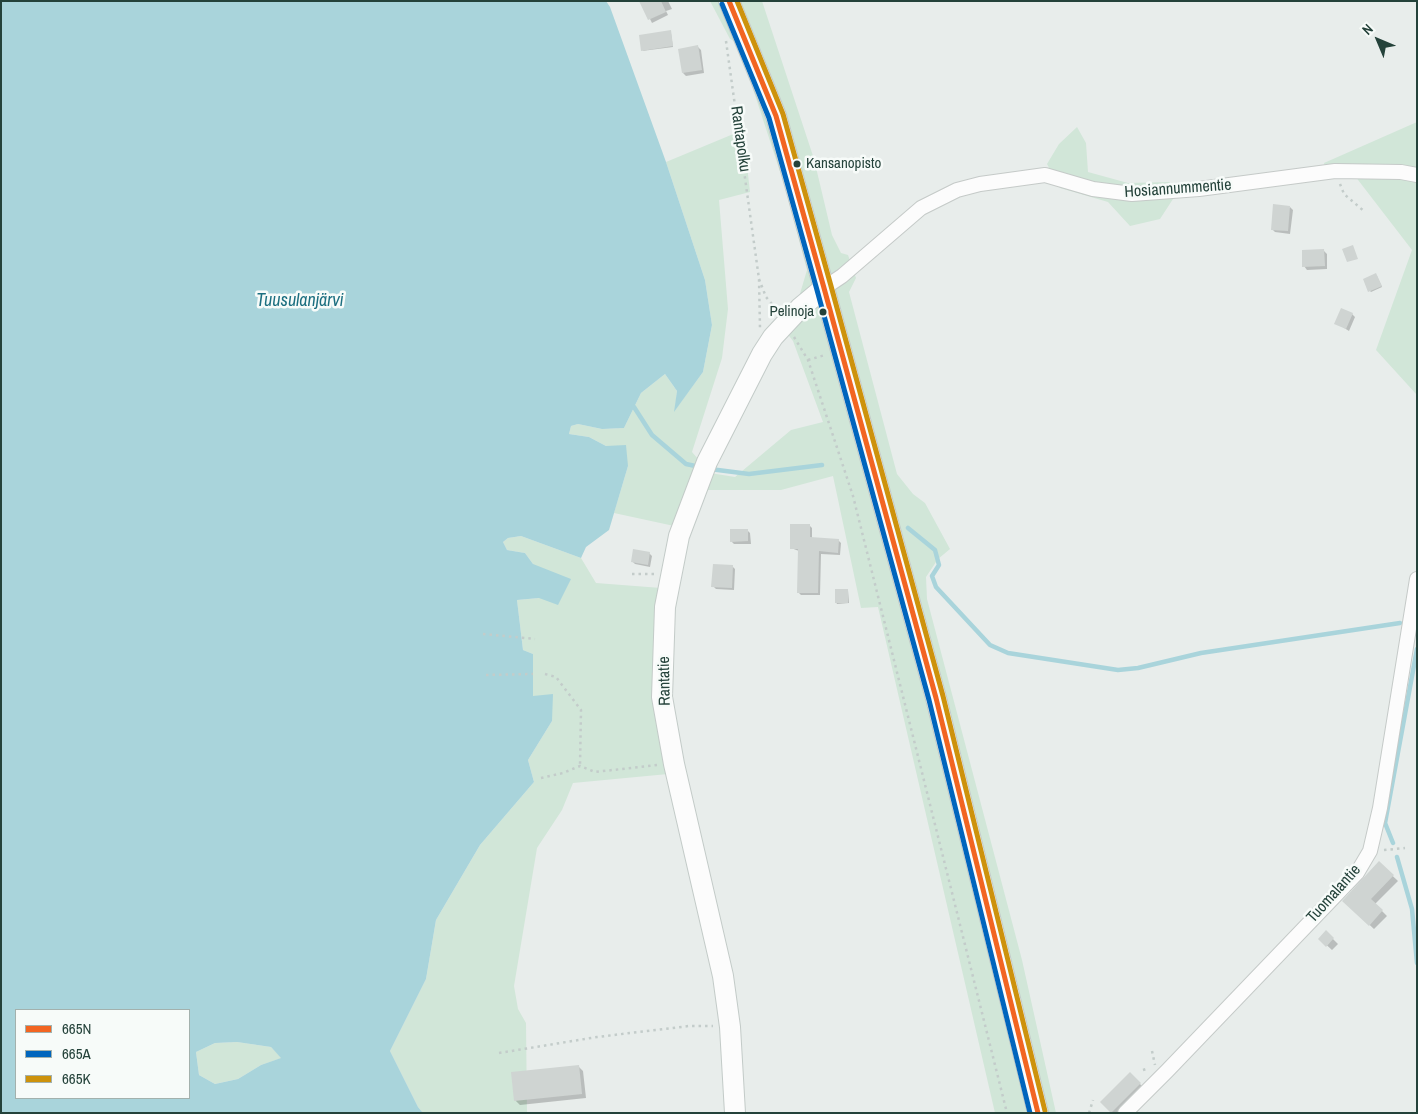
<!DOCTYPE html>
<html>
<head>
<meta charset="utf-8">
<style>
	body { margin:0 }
	#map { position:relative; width:1418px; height:1114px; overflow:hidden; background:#e8edeb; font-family:"Archivo Narrow",sans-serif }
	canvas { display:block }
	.frame { position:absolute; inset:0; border:2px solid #24423a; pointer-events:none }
	.legend { position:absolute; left:15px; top:1009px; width:175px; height:90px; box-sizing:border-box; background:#f7fbf9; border:1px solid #a3b1ad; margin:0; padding:6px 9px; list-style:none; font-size:15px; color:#24423a }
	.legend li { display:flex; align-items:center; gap:10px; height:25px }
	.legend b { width:25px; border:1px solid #a3b1ad }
	.north { position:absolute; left:1353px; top:15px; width:50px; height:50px; -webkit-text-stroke:4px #f7fbf9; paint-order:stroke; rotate:315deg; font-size:14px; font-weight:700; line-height:20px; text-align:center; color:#24423a }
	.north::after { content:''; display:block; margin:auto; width:18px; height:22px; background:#24423a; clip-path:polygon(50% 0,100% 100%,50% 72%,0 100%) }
</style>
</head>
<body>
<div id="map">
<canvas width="1418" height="1114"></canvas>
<div class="frame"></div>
<ul class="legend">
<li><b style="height:6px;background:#f26522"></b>665N</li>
<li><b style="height:6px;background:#0065bd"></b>665A</li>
<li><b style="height:6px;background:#cd920c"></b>665K</li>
</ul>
<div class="north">N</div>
</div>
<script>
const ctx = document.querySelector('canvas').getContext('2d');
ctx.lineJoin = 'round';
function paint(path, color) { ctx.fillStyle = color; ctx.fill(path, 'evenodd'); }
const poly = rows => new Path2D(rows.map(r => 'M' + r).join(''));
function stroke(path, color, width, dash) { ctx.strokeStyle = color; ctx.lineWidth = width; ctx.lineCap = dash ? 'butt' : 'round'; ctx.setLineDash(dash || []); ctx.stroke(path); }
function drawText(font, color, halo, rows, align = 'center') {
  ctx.font = font + ' "Archivo Narrow",sans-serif'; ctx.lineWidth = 5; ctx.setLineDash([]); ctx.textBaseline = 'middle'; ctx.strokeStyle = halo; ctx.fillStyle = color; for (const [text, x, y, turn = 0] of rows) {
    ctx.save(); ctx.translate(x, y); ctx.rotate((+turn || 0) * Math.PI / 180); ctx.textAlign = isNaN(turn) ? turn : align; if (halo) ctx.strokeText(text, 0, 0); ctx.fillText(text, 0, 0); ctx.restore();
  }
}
const green = poly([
	[710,1,762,1,814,159,832,235,841,253,848,255,856,278,849,292,897,474,913,494,925,503,950,549,938,559,926,577,927,599,1022,960,1056,1113,995,1113,878,607,861,608,833,476,781,490,699,490,688,529,614,513,628,466,606,446,589,437,569,434,571,426,578,424,602,429,624,428,641,393,665,374,677,391,675,410,703,372,712,325,705,280,666,162,743,130,750,192,719,200,728,309,722,358,692,452,710,473,735,477,791,430,823,422,793,341,776,319,799,297,807,270,785,187,738,43,730,39],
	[1417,122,1417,395,1376,350,1412,250,1355,176,1327,178,1324,163],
	[1077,127,1086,143,1088,172,1128,183,1170,182,1173,199,1160,219,1130,226,1108,202,1060,188,1047,164,1059,144],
	[521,536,581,558,596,583,661,588,668,774,573,783,562,810,537,848,514,986,518,1009,526,1023,527,1113,423,1113,418,1107,390,1051,426,979,436,920,480,845,534,782,528,760,552,721,533,697,533,654,523,650,517,600,539,598,533,564,525,553,507,550,503,542,508,538],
	[237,1042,271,1047,282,1058,261,1065,238,1079,215,1084,199,1075,196,1052,215,1043]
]);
const water = poly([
	[1,1,606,1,610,7,666,162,705,280,712,325,703,372,674,412,677,391,665,374,641,393,624,428,602,429,578,424,571,426,569,434,589,437,606,446,626,445,628,466,609,530,586,547,581,558,521,536,508,538,503,542,507,550,525,553,533,564,571,579,558,605,539,598,517,600,523,650,533,654,533,696,553,694,552,721,528,760,534,782,480,845,436,920,426,979,390,1051,418,1107,423,1113,1,1113],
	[16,1010,189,1010,189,1098,16,1098],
	[237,1042,271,1047,281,1058,261,1065,238,1079,215,1084,199,1075,196,1052,215,1043]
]);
const shadow = poly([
	[645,1,668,1,672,9,666,11,668,15,652,23,642,3],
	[671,33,673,47,642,51],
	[698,47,701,50,704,73,686,76,683,73],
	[1290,207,1293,210,1290,234,1275,232,1272,229],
	[1324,251,1327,254,1327,269,1307,270,1304,266],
	[1377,276,1382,287,1371,292,1370,291],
	[1352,314,1355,317,1349,331,1336,323],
	[810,526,812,528,812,539,838,540,841,543,840,555,821,554,820,595,801,595,798,592,799,551,791,548],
	[747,530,750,533,751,544,734,544,731,541],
	[649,553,652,556,650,567,635,564,632,561],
	[732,566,735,569,734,590,716,589,713,586],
	[848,590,849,603,837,604,836,602],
	[1379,863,1398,881,1375,904,1387,916,1374,929,1344,901],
	[1326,932,1338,944,1332,950,1320,939],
	[578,1066,583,1071,586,1098,520,1105,515,1100],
	[1130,1074,1143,1087,1117,1113,1113,1113,1101,1102]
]);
const stream = poly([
	[634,407,652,435,686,464,700,467],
	[710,469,749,474,822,465],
	[908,528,935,550,939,565,932,576,936,587,990,645,1008,653,1118,670,1138,668,1201,653,1400,623],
	[1393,843,1385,823,1417,649],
	[1397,857,1412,909,1417,963]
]);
const building = poly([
	[639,1,661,1,666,12,648,20],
	[671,30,673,46,641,51,639,35],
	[698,45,702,70,682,73,678,49],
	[1273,204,1290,206,1288,231,1271,230],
	[1353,245,1358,259,1347,262,1342,249],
	[1324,249,1325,266,1302,267,1302,250],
	[1376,273,1382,286,1368,292,1363,279],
	[1341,308,1353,313,1346,329,1334,324],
	[790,524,810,524,810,537,839,539,838,553,819,551,818,593,797,593,798,549,790,549],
	[730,529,748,529,748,541,730,542],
	[633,549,650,552,648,565,631,562],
	[713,564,733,565,732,588,711,587],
	[835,589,848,589,848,603,835,603],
	[1379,861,1394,875,1371,899,1383,910,1369,926,1342,901],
	[1326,930,1334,938,1326,947,1318,939],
	[579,1065,582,1094,514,1101,511,1072],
	[1130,1072,1141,1083,1111,1113,1100,1102]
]);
const path = poly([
	[726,41,759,279,760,328],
	[1340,184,1344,194,1365,212],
	[759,279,766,297,776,309],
	[794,337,808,360,853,496,1007,1113],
	[808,360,825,355],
	[632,574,655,574],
	[483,634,535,639],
	[545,674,556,677,581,710,580,766],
	[486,675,533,674],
	[541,778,563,773,580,766,595,772,657,765],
	[1384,850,1405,848],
	[1152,1051,1155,1065],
	[499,1053,597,1037,689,1026,713,1026],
	[1143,1070,1149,1068],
	[1089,1113,1093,1100]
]);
const street = poly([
	[824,288,842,276,921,208,957,190,980,184,1045,175,1093,189,1132,194,1199,189,1335,171,1401,172,1417,175],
	[1125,1113,1167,1071,1357,873,1370,851,1380,808,1417,579]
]);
const secondary = poly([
	[729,1,776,116,824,288,936,698,1038,1113],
	[735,1113,730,1027,723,976,674,764,662,697,665,607,679,536,707,462,762,354,773,337,800,308,824,288]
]);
const bus1 = poly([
	[729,1,776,116,824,288,936,698,1038,1113]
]);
const bus2 = poly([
	[722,4,769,118,817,290,929,700,1030,1113]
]);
const bus3 = poly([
	[737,1,783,114,831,286,943,696,1045,1111]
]);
const markers = [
	[797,164,4.5,"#24423a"],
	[823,312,4.5,"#24423a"]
];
const busNames = [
	["Kansanopisto",806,164],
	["Pelinoja",814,312,"right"]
];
const streetNames = [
	["Rantapolku",740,139,82],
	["Hosiannummentie",1178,189,-4],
	["Rantatie",665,681,-91],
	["Tuomalantie",1334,894,-48]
];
const waterNames = [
	["Tuusulanjärvi",300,301]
];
paint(green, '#d1e6d8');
paint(water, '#a9d4db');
paint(shadow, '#0003');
stroke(stream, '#a9d4db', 4.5);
paint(building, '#cfd4d2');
stroke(street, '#c5cac8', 16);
stroke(secondary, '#c3cbc8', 22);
stroke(path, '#c3ccca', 2.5, [2.5, 4]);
stroke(street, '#fcfcfc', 14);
stroke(secondary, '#fcfcfc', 20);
stroke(bus1, '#f26522', 5);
stroke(bus2, '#0065bd', 5);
stroke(bus3, '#cd920c', 5);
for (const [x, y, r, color] of markers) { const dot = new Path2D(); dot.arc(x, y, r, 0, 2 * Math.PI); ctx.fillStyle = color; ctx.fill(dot); stroke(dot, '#f7fbf9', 2); }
drawText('15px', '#24423a', '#f7fbf9', busNames, 'left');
drawText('16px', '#24423a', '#f7fbf9', streetNames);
drawText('italic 18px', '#1c6f80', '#f7fbf9', waterNames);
</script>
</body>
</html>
